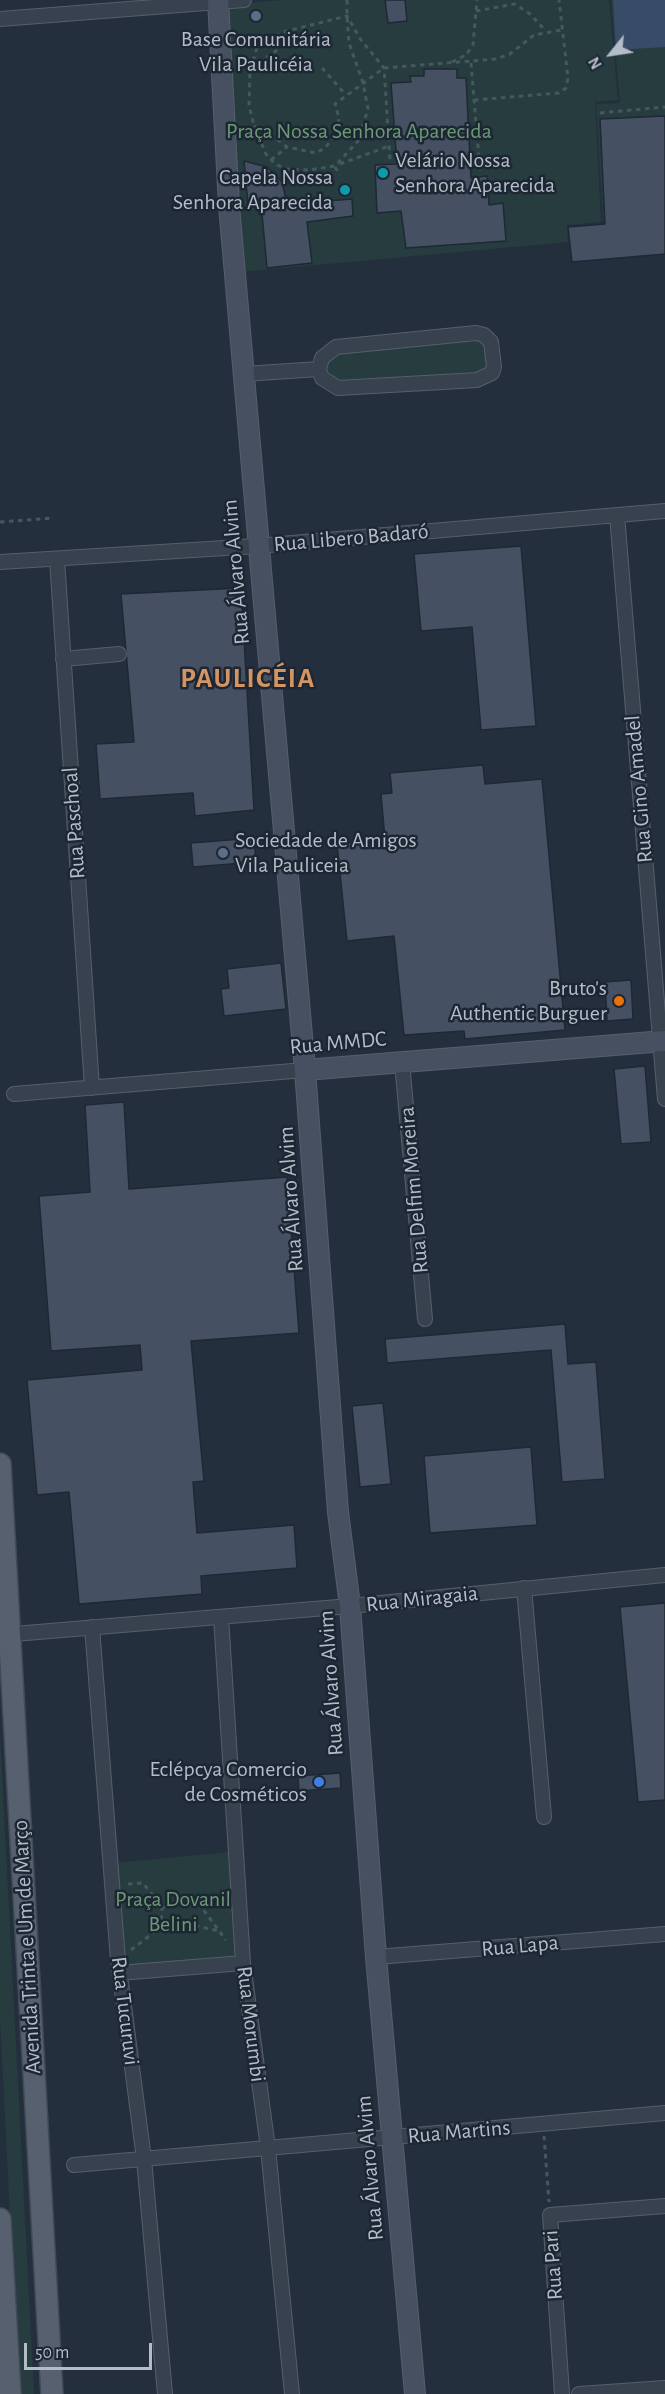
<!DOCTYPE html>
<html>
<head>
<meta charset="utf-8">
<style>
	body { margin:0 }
	#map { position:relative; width:665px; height:2394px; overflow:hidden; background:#242f3e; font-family:"Alegreya Sans",sans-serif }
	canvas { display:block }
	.north { position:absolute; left:581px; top:24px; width:60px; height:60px; -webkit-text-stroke:4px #1d2633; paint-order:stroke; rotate:240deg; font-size:16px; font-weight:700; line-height:24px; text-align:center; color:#b4bcc9 }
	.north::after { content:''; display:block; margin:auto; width:21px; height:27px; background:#b4bcc9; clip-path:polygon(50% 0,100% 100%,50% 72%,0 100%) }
	.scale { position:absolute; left:24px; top:2343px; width:128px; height:27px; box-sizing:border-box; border:3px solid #b4bcc9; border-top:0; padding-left:8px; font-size:18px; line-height:21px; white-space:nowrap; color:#b4bcc9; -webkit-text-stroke:4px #1d2633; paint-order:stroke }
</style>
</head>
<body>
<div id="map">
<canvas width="665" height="2394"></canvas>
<div class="north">N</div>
<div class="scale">50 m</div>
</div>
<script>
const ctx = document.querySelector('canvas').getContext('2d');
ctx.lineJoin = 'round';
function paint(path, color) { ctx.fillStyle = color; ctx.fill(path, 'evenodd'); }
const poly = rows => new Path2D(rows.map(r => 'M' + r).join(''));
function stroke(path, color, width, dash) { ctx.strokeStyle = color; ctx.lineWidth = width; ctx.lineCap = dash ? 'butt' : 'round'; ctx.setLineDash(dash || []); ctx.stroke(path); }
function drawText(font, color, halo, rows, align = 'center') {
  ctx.font = font + ' "Alegreya Sans",sans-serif'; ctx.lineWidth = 5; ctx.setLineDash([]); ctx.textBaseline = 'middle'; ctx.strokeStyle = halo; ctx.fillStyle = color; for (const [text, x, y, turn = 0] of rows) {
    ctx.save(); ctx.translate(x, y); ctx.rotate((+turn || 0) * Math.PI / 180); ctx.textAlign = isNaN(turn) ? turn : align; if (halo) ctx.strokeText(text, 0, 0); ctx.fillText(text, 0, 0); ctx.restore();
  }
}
const green = poly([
	[281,0,609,0,618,100,595,102,601,222,567,225,568,242,240,272,219,6],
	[611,0,665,0,665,216,603,221,596,104,620,103],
	[486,340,489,371,329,384,327,354],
	[0,1734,34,2394,19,2394,0,2018],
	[231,1852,239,1961,122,1970,112,1863]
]);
const water = poly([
	[613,0,665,0,665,47,616,50]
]);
const building = poly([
	[385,0,405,0,407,21,388,23,385,0],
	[424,69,457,69,457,78,466,78,471,178,487,176,489,205,503,203,506,241,406,248,401,211,377,213,375,165,397,164,391,83,411,82,410,76,424,76,424,69],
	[665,116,665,254,572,262,568,227,605,224,600,119,665,116],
	[244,161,267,167,282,182,287,204,352,199,353,216,307,222,312,263,267,268,261,203,248,204,244,161],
	[521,546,536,726,481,730,472,627,421,631,414,554,521,546],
	[241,588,254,810,195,816,193,793,100,799,96,744,134,742,121,594,241,588],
	[483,765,485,784,542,779,565,1030,465,1039,464,1031,404,1035,394,936,347,941,337,844,385,839,381,794,392,793,390,773,483,765],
	[254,838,256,862,193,867,191,843,254,838],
	[281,963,286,1009,224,1016,221,989,229,988,227,969,281,963],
	[631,980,633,1019,607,1021,605,982,631,980],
	[645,1066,651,1142,621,1144,614,1069,645,1066],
	[124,1102,129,1189,287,1177,299,1333,191,1341,204,1481,193,1482,197,1533,294,1525,297,1568,201,1576,202,1594,79,1604,69,1492,37,1495,27,1380,142,1370,140,1345,51,1351,39,1196,90,1192,85,1105,124,1102],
	[565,1324,568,1364,596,1362,605,1479,562,1482,551,1350,387,1363,385,1339,565,1324],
	[383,1403,391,1484,360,1487,352,1406,383,1403],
	[531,1447,537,1525,430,1533,424,1456,531,1447],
	[665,1603,665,1800,638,1802,620,1607,665,1603],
	[340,1773,341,1788,299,1791,298,1776,340,1773]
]);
const path = poly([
	[347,0,347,16,349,43,363,83,368,109,358,141,335,166,309,170,287,169,275,164,266,154,254,126,249,105,250,72,257,47,283,32,347,16,361,40,384,68,390,160],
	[476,11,515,4,530,14,545,30],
	[452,62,466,55,473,45,477,0],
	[471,63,480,171],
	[251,67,276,51,289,30],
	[322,68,346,95],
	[474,100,559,93,566,88,568,78,559,0],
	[600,113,665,107],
	[254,126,269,133,287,147,316,153,325,148,337,133,339,118,335,104,384,68,496,59,510,54,534,35,562,30],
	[271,160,287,147],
	[340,164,389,146],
	[335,167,340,175],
	[0,522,54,518],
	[128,1884,143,1883,162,1907,161,1927],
	[162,1907,199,1904,226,1940],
	[131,1950,161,1927,188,1924,219,1931],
	[544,2136,549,2202]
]);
const street = poly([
	[0,19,244,0],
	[476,333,484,335,491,342,494,367,492,373,477,380,338,388,322,378,319,369,322,358,336,347,476,333],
	[244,374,319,369],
	[617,515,665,1099],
	[57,559,92,1088],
	[0,562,257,546,665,511],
	[63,659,119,654],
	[402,1062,425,1319],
	[14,1094,305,1070],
	[524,1588,544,1817],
	[221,1617,243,1963,268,2148,292,2394],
	[92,1627,118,1960,144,2159,165,2394],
	[2,1635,350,1606,665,1575],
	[376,1957,665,1934],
	[119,1973,243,1963],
	[74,2165,665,2113],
	[562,2394,550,2215,665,2206],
	[579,2394,665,2388]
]);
const secondary = poly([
	[218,0,229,206,305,1070,338,1512,350,1606,376,1957,415,2394],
	[305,1070,665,1041]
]);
const primary = poly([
	[0,1464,52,2394],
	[0,2219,10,2394]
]);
const markers = [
	[256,16,6,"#5c6f8a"],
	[383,173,6,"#0f9aa8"],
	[345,190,6,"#0f9aa8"],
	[223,853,6,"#5c6f8a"],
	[619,1001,6,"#e8710a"],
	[319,1782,6,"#3f7fe0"]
];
const poiNames = [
	["Base Comunitária",256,39,"center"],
	["Vila Paulicéia",256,64,"center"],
	["Velário Nossa",395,160,"left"],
	["Senhora Aparecida",395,185,"left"],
	["Capela Nossa",333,177],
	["Senhora Aparecida",333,202],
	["Sociedade de Amigos",235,840,"left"],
	["Vila Pauliceia",235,865,"left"],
	["Bruto's",607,988],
	["Authentic Burguer",607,1013],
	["Eclépcya Comercio",307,1769],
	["de Cosméticos",307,1794]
];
const parkNames = [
	["Praça Nossa Senhora Aparecida",359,131],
	["Praça Dovanil",173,1899],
	["Belini",173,1924]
];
const streetNames = [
	["Rua Libero Badaró",351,538,-5],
	["Rua Álvaro Alvim",236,572,-95],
	["Rua Gino Amadel",639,789,-95],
	["Rua Paschoal",74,823,-94],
	["Rua MMDC",338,1043,-5],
	["Rua Delfim Moreira",414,1190,-95],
	["Rua Álvaro Alvim",291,1199,-94],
	["Rua Miragaia",422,1599,-6],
	["Rua Álvaro Alvim",331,1683,-94],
	["Rua Lapa",520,1946,-5],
	["Avenida Trinta e Um de Março",27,1947,-93],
	["Rua Tucuruvi",125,2011,83],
	["Rua Morumbi",251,2024,83],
	["Rua Martins",459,2132,-5],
	["Rua Álvaro Alvim",370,2168,-95],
	["Rua Pari",553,2265,-94]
];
const districtNames = [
	["PAULICÉIA",248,679]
];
paint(green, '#263c3f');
paint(water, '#394c67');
paint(building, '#455162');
stroke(building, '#1f2835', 1.5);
stroke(street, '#565f6c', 16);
stroke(secondary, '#565f6c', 22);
stroke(primary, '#414a57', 24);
stroke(path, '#44595c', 3, [4.5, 4.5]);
stroke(street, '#38414e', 14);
stroke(secondary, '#465061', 20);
stroke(primary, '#56606e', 21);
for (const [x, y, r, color] of markers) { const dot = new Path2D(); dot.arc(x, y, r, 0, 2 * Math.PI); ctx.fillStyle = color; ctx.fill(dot); stroke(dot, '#1d2633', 2); }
drawText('22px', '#b4bcc9', '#1d2633', poiNames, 'right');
drawText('22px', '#6b9a76', '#1d2633', parkNames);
drawText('22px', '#b4bcc9', '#1d2633', streetNames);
ctx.letterSpacing = '1.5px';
drawText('bold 28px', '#d59563', '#1d2633', districtNames);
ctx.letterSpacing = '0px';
</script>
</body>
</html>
